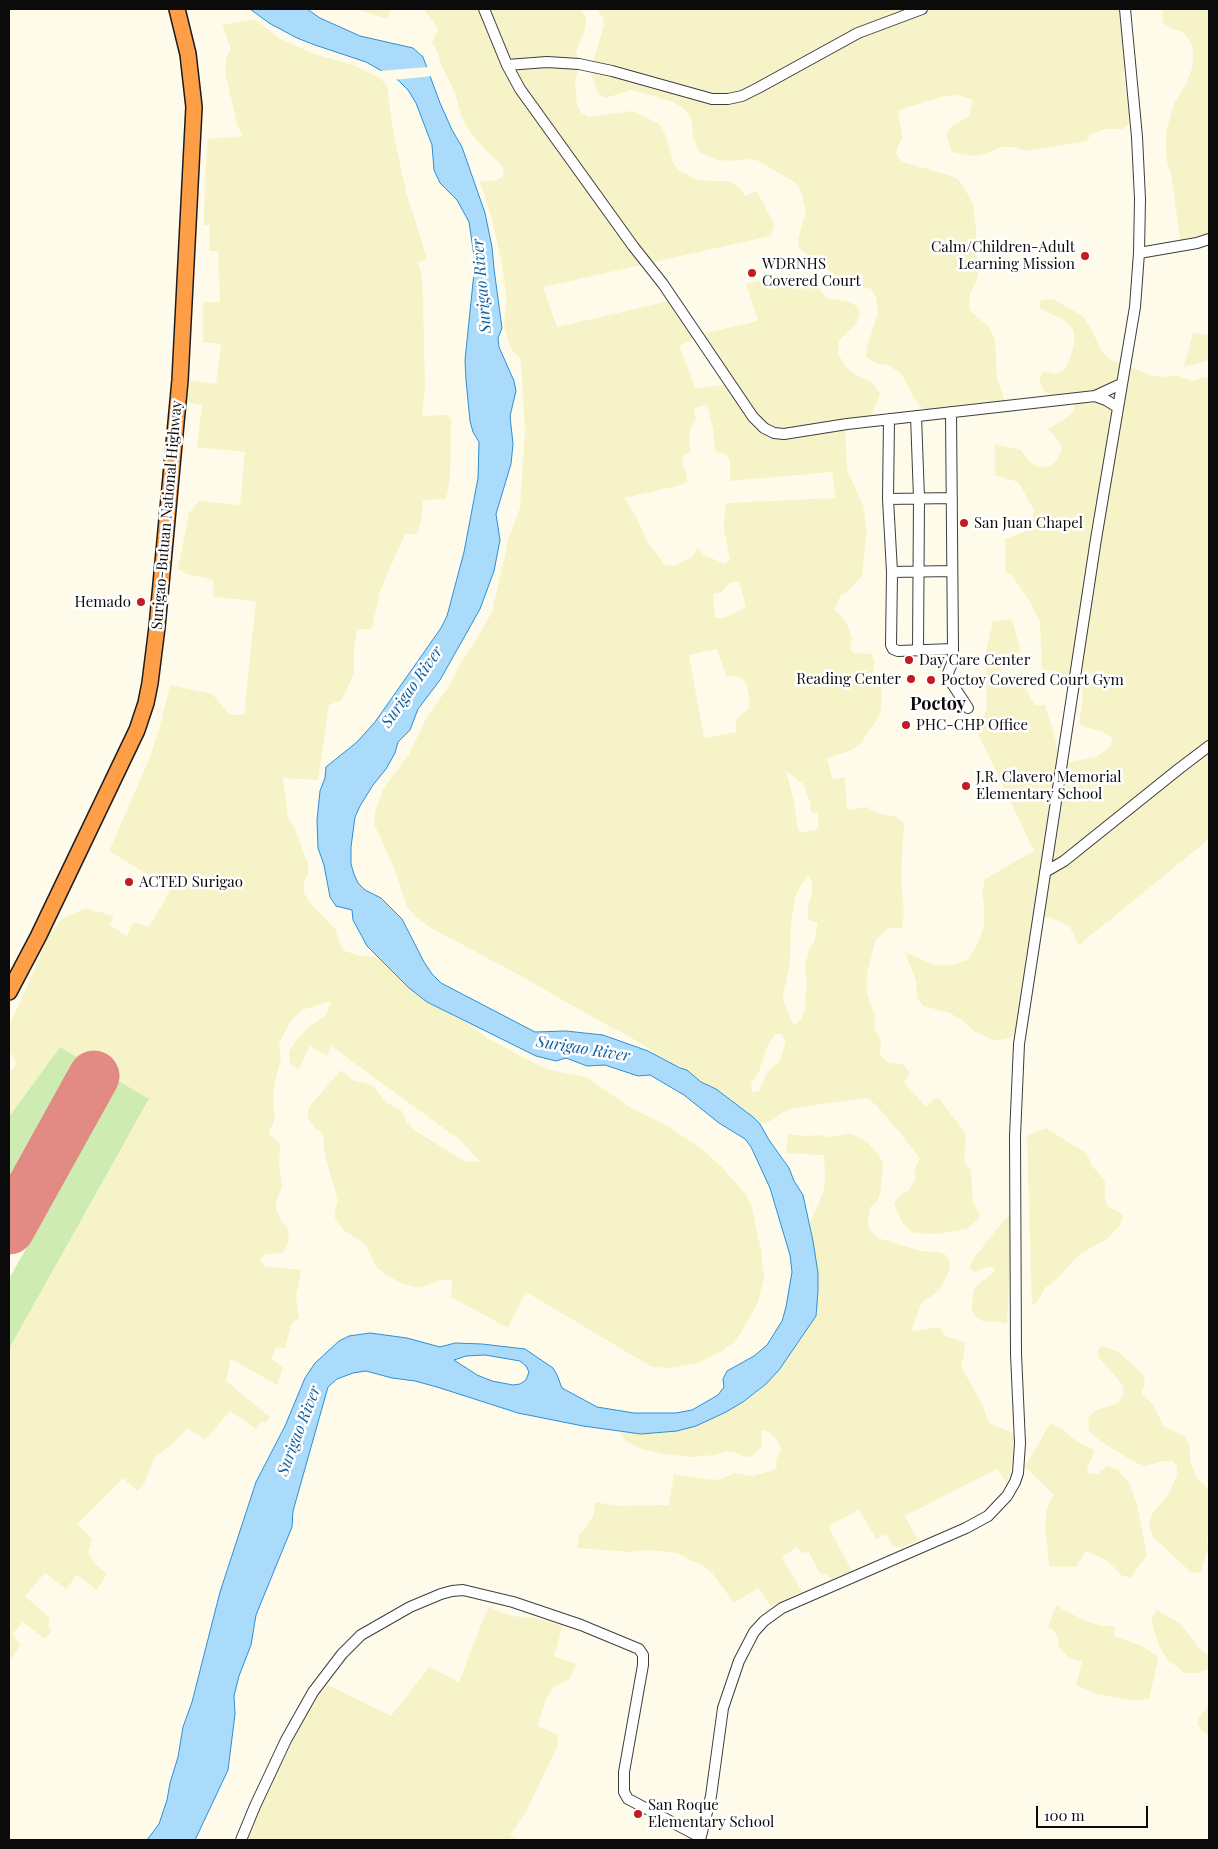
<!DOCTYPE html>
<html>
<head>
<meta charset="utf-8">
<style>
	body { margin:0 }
	#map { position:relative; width:1218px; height:1849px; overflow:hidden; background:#fffbea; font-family:"Playfair Display",serif }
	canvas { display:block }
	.frame { position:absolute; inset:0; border:10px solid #0b0b0b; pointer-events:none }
	.scale { position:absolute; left:1036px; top:1806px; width:112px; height:22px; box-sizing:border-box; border:2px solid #0b0b0b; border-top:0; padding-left:6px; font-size:15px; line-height:18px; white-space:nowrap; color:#0b0b0b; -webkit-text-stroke:4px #fff; paint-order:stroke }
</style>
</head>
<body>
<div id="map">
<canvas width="1218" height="1849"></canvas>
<div class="frame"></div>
<div class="scale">100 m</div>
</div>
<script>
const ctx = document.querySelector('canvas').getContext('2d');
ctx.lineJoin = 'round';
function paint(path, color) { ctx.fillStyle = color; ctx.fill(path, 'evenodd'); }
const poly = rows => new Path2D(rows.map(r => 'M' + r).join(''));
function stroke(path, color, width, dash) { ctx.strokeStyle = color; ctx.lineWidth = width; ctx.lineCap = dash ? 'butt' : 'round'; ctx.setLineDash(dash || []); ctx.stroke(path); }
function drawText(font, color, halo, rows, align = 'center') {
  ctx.font = font + ' "Playfair Display",serif'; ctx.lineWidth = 5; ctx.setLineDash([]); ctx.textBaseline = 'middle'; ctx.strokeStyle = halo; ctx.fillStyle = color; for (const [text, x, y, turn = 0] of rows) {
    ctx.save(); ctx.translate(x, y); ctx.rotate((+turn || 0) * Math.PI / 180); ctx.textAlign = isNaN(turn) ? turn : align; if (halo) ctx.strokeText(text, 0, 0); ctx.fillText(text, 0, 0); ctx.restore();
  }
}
const farmland = poly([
	[357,9,391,9,387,19],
	[424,9,573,9,581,10,586,16,586,23,584,33,576,52,580,63,575,82,577,105,581,112,588,117,632,111,658,123,664,131,671,153,673,163,679,170,695,179,710,181,728,181,740,188,745,196,757,191,774,224,771,236,543,287,557,327,669,301,695,334,691,340,679,346,696,389,734,383,701,334,758,321,746,284,790,274,801,283,815,284,826,298,846,301,857,306,860,314,856,324,839,340,838,353,844,364,851,372,873,383,880,393,874,411,861,423,845,425,847,470,863,505,867,531,862,576,846,593,840,596,835,610,845,620,849,629,852,638,850,648,853,653,872,654,875,663,873,673,882,683,881,711,877,720,861,743,852,750,827,758,832,779,845,777,847,810,867,807,877,813,896,817,904,823,901,878,904,913,902,928,891,928,885,931,876,940,867,973,867,994,875,1016,875,1032,881,1038,880,1054,887,1062,904,1065,910,1073,904,1082,926,1107,933,1100,939,1098,963,1130,966,1138,964,1162,971,1170,973,1203,978,1211,980,1217,967,1229,938,1234,924,1234,912,1232,903,1224,894,1204,899,1196,909,1190,915,1179,915,1168,920,1159,901,1134,877,1106,867,1098,793,1108,780,1114,773,1120,760,1124,736,1104,716,1089,701,1082,688,1070,673,1064,627,1035,601,1022,519,975,433,929,417,918,407,907,393,865,374,824,375,812,383,789,409,754,428,715,448,688,462,660,478,637,492,612,509,537,520,508,525,431,521,363,520,358,511,349,505,329,504,322,507,299,502,265,492,218,480,182,497,180,504,175,502,165,487,152,469,131,461,115,455,93,440,62,438,53,432,43,438,29],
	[707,404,713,429,715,451,725,454,730,460,730,481,832,472,836,498,727,503,725,508,724,530,730,560,725,564,704,555,698,547,692,557,676,565,666,566,647,541,638,520,624,498,677,486,687,482,687,474,682,463,684,455,691,451,689,440,691,428,696,419,694,409],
	[739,581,746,607,724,618,715,618,713,594,722,592,729,583],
	[717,649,726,676,739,677,746,683,749,696,749,708,736,719,736,732,704,738,689,655],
	[786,771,803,784,810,802,811,812,818,814,818,829,800,833,798,829,793,797],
	[809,876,812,883,812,892,807,912,809,920,818,923,814,942,809,949,805,968,807,986,805,996,805,1009,801,1019,794,1026,783,1000,784,990,790,964,791,923,795,898,800,886],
	[776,1034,782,1034,786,1042,779,1062,768,1071,759,1091,752,1092,751,1083,758,1074,768,1044],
	[597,9,1131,9,1128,11,1125,66,1123,74,1130,115,1129,124,1123,129,1105,129,1091,134,1087,141,1027,151,1013,147,1001,147,987,153,974,156,952,152,946,134,950,128,969,116,973,100,958,95,940,97,899,110,899,121,903,139,898,145,896,154,903,162,945,174,958,179,973,203,976,230,978,273,976,282,970,293,969,301,970,310,989,327,995,340,997,378,1005,402,927,414,914,398,902,374,888,365,877,364,866,357,867,347,878,312,876,297,871,289,847,282,834,275,801,250,798,245,798,239,806,211,800,188,794,182,759,161,750,159,730,161,718,160,699,152,693,137,692,122,690,116,684,109,673,102,631,90,605,98,597,92,592,73,593,63,604,25,603,18],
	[1162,9,1209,9,1209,237,1181,244,1171,175,1166,158,1166,131,1175,101,1186,85,1193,65,1193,50,1190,41,1182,32,1172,29,1163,23],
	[254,19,280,39,312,53,356,66,381,79,387,86,393,131,406,191,427,259,418,262,422,277,423,295,425,390,422,416,447,415,451,420,450,479,446,499,423,500,422,516,417,534,405,534,380,591,372,629,357,629,354,648,354,673,342,700,329,705,318,780,283,778,288,818,294,826,308,864,308,875,304,882,304,893,313,906,336,930,339,942,345,951,360,956,378,957,409,988,427,1002,471,1025,485,1037,532,1062,551,1070,586,1077,631,1108,666,1125,703,1150,721,1166,747,1196,752,1208,761,1250,764,1278,758,1302,741,1333,734,1342,722,1351,698,1363,670,1368,652,1367,526,1292,508,1328,451,1297,452,1280,441,1280,419,1288,401,1283,388,1276,376,1267,366,1245,345,1231,335,1220,335,1210,338,1202,325,1155,323,1134,314,1127,308,1117,308,1109,315,1100,341,1070,352,1080,372,1085,387,1103,401,1110,406,1121,416,1131,464,1161,480,1162,461,1141,331,1046,327,1056,310,1046,298,1070,290,1063,289,1052,294,1043,308,1028,326,1015,331,1001,302,1010,291,1021,279,1043,281,1057,274,1087,273,1103,275,1115,273,1125,269,1129,269,1135,278,1141,280,1147,279,1164,282,1186,275,1205,280,1219,288,1229,289,1242,283,1253,266,1254,260,1259,264,1266,301,1270,296,1296,299,1317,291,1325,285,1349,276,1347,271,1359,283,1367,277,1385,231,1359,226,1381,270,1417,266,1423,262,1421,256,1429,230,1411,205,1440,188,1428,171,1445,154,1458,145,1482,137,1491,123,1478,77,1524,92,1539,88,1552,94,1563,107,1574,97,1590,77,1575,66,1589,45,1573,25,1596,50,1618,48,1625,52,1631,45,1639,23,1622,12,1634,21,1645,9,1662,9,1349,149,1100,60,1047,9,1117,9,1074,17,1063,9,1051,9,1025,24,994,50,933,62,919,85,908,114,916,110,925,127,936,134,922,149,927,171,889,109,851,150,757,160,726,170,685,212,694,230,715,244,715,256,601,213,597,213,580,187,574,178,569,189,513,199,501,240,505,245,452,197,447,202,405,186,402,189,380,216,384,221,344,203,342,203,302,220,302,218,251,209,251,210,225,204,225,205,178,208,139,242,136,237,124,225,72,226,58,231,49,222,25],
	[1053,299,1083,316,1092,330,1100,349,1107,357,1114,361,1151,375,1164,377,1176,375,1193,381,1204,377,1209,377,1209,839,1079,945,1069,926,1049,917,1039,918,1021,1032,1009,1038,999,1040,990,1039,974,1031,962,1020,950,1013,923,1006,917,998,916,981,905,952,935,965,948,966,968,960,978,943,984,926,984,904,982,893,985,879,1034,851,978,734,987,707,986,651,993,621,1012,620,1021,652,1000,655,1002,681,1018,682,1024,686,1035,705,1045,705,1055,737,1060,764,1096,757,1111,746,1112,738,1102,731,1084,727,1079,724,1083,696,1081,679,1042,669,1040,622,1030,602,1013,577,1006,572,1005,539,1027,531,1031,527,1034,510,1018,482,995,475,995,444,1021,450,1031,463,1039,467,1050,466,1056,461,1061,452,1061,446,1054,435,1047,429,1065,419,1073,412,1075,403,1053,396,1044,391,1039,379,1044,371,1055,374,1064,370,1070,359,1074,344,1074,332,1071,327,1062,319,1039,308,1041,300],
	[1193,333,1209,335,1209,360,1184,367],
	[1046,1128,1084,1152,1089,1158,1091,1165,1105,1180,1105,1200,1109,1207,1119,1212,1123,1216,1121,1224,1106,1240,1083,1252,1073,1261,1055,1281,1045,1288,1037,1302,1032,1306,1027,1136],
	[848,1133,857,1136,867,1142,878,1154,883,1164,881,1189,878,1201,871,1206,868,1220,869,1229,878,1238,921,1251,939,1252,946,1255,950,1262,949,1271,940,1289,932,1296,922,1302,911,1332,939,1327,946,1336,965,1342,964,1355,961,1367,982,1403,989,1423,1015,1434,1011,1470,1007,1483,997,1469,905,1516,918,1540,902,1548,892,1545,886,1534,876,1539,859,1510,828,1526,852,1571,831,1580,827,1573,821,1575,808,1551,802,1554,797,1547,782,1557,802,1591,771,1607,758,1588,734,1603,712,1573,701,1564,689,1560,678,1553,650,1550,630,1552,577,1548,579,1535,588,1525,593,1516,595,1502,618,1506,669,1505,674,1474,712,1480,721,1479,735,1473,752,1476,773,1470,777,1467,776,1460,781,1450,779,1443,769,1432,762,1430,761,1448,752,1456,745,1457,734,1452,726,1451,715,1455,691,1457,662,1454,639,1448,626,1442,620,1432,641,1434,659,1433,696,1426,743,1402,756,1393,779,1370,816,1316,818,1273,810,1223,823,1193,825,1179,824,1155,786,1153,788,1134,806,1136,819,1135,831,1137],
	[1012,1214,1007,1323,982,1321,975,1316,972,1309,973,1293,975,1287,994,1272,994,1267,988,1267,975,1272,969,1268,973,1259,1003,1221],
	[1101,1346,1118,1352,1142,1373,1145,1382,1142,1393,1154,1406,1163,1426,1186,1437,1190,1447,1190,1460,1196,1476,1201,1482,1209,1489,1209,1535,1207,1539,1208,1549,1201,1572,1192,1573,1153,1537,1149,1525,1152,1514,1170,1492,1177,1474,1177,1466,1173,1461,1163,1461,1145,1466,1134,1462,1099,1440,1089,1431,1088,1418,1096,1410,1118,1403,1124,1393,1122,1384,1099,1358,1097,1351],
	[1050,1423,1060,1428,1078,1442,1094,1450,1092,1458,1088,1465,1087,1473,1097,1474,1108,1466,1117,1469,1130,1484,1137,1504,1147,1556,1130,1578,1121,1575,1108,1561,1086,1551,1076,1567,1049,1566,1047,1541,1045,1530,1046,1513,1049,1503,1054,1495,1025,1467],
	[1056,1605,1065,1611,1091,1623,1103,1626,1115,1626,1114,1636,1144,1647,1157,1656,1158,1661,1149,1699,1134,1700,1118,1698,1097,1694,1076,1685,1082,1662,1070,1659,1065,1654,1059,1647,1058,1637,1053,1630,1048,1628],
	[488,1607,501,1613,519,1617,535,1618,563,1625,554,1656,576,1664,570,1679,554,1687,547,1697,537,1726,557,1734,558,1745,525,1814,510,1835,519,1840,246,1840,258,1809,312,1704,326,1684,391,1716,429,1667,459,1682],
	[1157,1610,1179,1623,1193,1639,1198,1648,1209,1656,1209,1669,1197,1673,1185,1673,1168,1660,1160,1648,1153,1628,1152,1617],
	[1209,1705,1209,1735,1202,1731,1197,1724,1199,1717]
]);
const green = poly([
	[60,1047,149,1099,9,1349,9,1279,115,1089,72,1064,9,1176,9,1117]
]);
const water = poly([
	[250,9,307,9,320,18,360,36,413,48,423,57,440,103,452,130,462,147,485,213,492,247,494,269,502,328,498,338,499,347,514,381,516,391,510,416,513,444,511,464,496,514,500,540,494,571,480,609,440,680,418,709,410,730,398,742,395,753,386,769,373,785,360,806,355,817,351,847,351,864,354,874,358,883,365,890,381,898,402,919,424,962,432,974,441,983,535,1032,566,1031,603,1035,648,1051,680,1068,687,1070,701,1082,716,1089,753,1117,760,1124,769,1140,789,1168,794,1181,803,1195,813,1241,818,1273,818,1291,816,1316,779,1370,766,1384,743,1402,726,1412,696,1426,677,1431,641,1434,583,1426,518,1413,437,1387,415,1381,392,1378,366,1371,353,1373,337,1379,328,1387,293,1511,292,1527,256,1615,251,1645,239,1676,234,1696,235,1714,228,1770,195,1840,147,1840,159,1824,167,1800,170,1783,178,1757,183,1727,192,1702,220,1592,256,1482,285,1426,305,1378,315,1363,339,1341,349,1336,370,1333,407,1338,440,1347,455,1343,482,1344,525,1349,553,1368,557,1375,562,1388,597,1407,634,1413,676,1413,692,1410,718,1395,724,1387,723,1379,727,1371,754,1356,767,1345,782,1321,786,1307,792,1272,790,1255,770,1188,751,1147,745,1139,719,1123,684,1095,650,1075,638,1076,605,1065,587,1066,566,1058,556,1061,536,1056,427,1002,409,988,367,946,353,920,352,910,336,906,330,897,324,865,318,848,317,820,320,791,325,778,326,767,357,742,375,722,441,628,447,616,464,552,478,478,479,442,473,432,470,421,466,380,465,360,475,263,469,222,457,200,440,183,434,170,432,145,416,103,408,90,398,80,366,62,315,45,297,38,269,23,250,9],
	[485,1355,520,1361,526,1366,529,1372,526,1380,520,1384,513,1385,492,1381,477,1375,454,1360,466,1356,485,1355]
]);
const pier = poly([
	[429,67,433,76,393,80,379,71]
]);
const runway = poly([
	[9,1229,94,1076]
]);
const minor = poly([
	[484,9,507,65,520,89,633,246,663,284,753,417,764,428,774,433,784,434,847,424,1095,396,1106,400,1117,407],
	[507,65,547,62,579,64,612,71,712,99,728,99,742,96,758,88,858,33,922,9],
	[1139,253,1197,243,1209,239],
	[1095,396,1121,384],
	[916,416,919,498,918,650],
	[889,419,888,499,892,572,891,645,893,649,898,651,953,649,951,412],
	[888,499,952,498],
	[892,572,952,571],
	[953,649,953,661,948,673,949,679,968,708],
	[1045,872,1064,861,1180,768,1209,746],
	[241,1840,255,1806,286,1740,313,1692,342,1654,361,1635,410,1607,441,1594,452,1591,463,1590,513,1602,581,1625,639,1649,643,1655,643,1665,624,1772,624,1792,628,1799,632,1801,700,1837],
	[700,1840,711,1796,723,1708,739,1661,754,1632,764,1621,782,1608,966,1528,988,1516,1007,1496,1015,1482,1018,1473,1020,1443,1016,1354,1015,1136,1019,1044,1096,539,1135,307,1139,253,1140,199,1137,137,1125,9]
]);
const highway = poly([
	[9,992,38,937,137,730,146,703,150,683,157,627,180,380,194,107,188,54,177,9]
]);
const markers = [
	[1085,256,5,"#c41b20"],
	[752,273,5,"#c41b20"],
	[964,523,5,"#c41b20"],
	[141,602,5,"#c41b20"],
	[909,660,5,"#c41b20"],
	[911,679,5,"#c41b20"],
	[931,680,5,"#c41b20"],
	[906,725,5,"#c41b20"],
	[966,786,5,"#c41b20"],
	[129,882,5,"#c41b20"],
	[638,1814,5,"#c41b20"]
];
const poiNames = [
	["Calm/Children-Adult",1075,247,"right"],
	["Learning Mission",1075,264,"right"],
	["WDRNHS",762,264],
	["Covered Court",762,281],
	["San Juan Chapel",974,523],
	["Hemado",131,602,"right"],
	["Day Care Center",919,660],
	["Reading Center",901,679,"right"],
	["Poctoy Covered Court Gym",941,680],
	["PHC-CHP Office",916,725],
	["J.R. Clavero Memorial",976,777],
	["Elementary School",976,794],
	["ACTED Surigao",139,882],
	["San Roque",648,1805],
	["Elementary School",648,1822]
];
const streetNames = [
	["Surigao-Butuan National Highway",167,515,-85]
];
const waterNames = [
	["Surigao River",482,286,-95],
	["Surigao River",412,687,-55],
	["Surigao River",583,1049,9],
	["Surigao River",299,1431,-69]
];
const quarterNames = [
	["Poctoy",938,704]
];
paint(farmland, '#f7f3c8');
paint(green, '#ceecb1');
paint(water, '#aadbfa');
stroke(water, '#2c8fd6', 1);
paint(pier, '#fffbea');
stroke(runway, '#e28b85', 51);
stroke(minor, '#3e3e3e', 12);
stroke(highway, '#1c1c1c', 18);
stroke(minor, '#fff', 10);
stroke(highway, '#fe9f48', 15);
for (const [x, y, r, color] of markers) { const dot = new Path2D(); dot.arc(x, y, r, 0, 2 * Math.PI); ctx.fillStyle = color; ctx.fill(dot); stroke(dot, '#fff', 2); }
drawText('15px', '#0b0b0b', '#fff', poiNames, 'left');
drawText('15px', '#0b0b0b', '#fff', streetNames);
drawText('italic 16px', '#0d60a4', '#fff', waterNames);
drawText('bold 18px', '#0b0b0b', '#fff', quarterNames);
</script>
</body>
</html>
